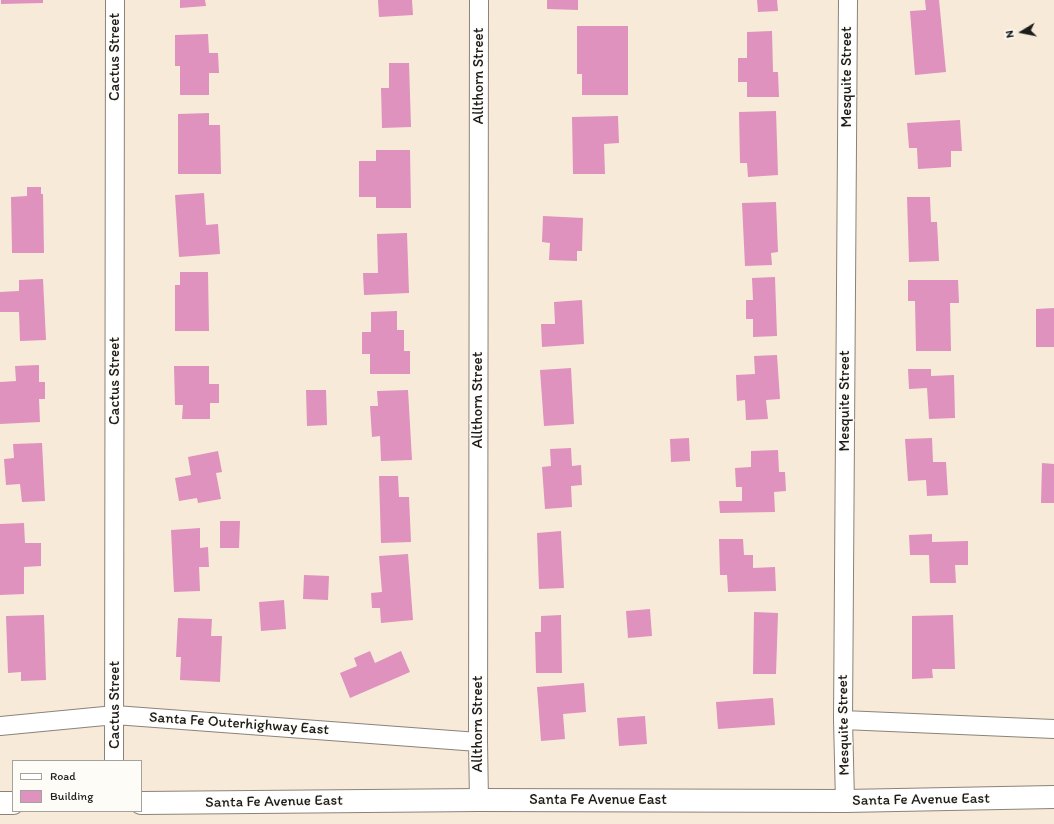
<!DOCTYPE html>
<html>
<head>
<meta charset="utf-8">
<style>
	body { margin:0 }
	#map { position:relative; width:1054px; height:824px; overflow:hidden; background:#f8ead8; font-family:Itim,sans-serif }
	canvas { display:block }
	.legend { position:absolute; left:12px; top:760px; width:130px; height:52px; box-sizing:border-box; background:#fdfcf7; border:1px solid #a3a29f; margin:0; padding:5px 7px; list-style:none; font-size:12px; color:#1c1c1c }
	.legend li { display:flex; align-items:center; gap:8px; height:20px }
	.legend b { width:20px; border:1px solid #a3a29f }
	.north { position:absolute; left:1002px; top:12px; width:40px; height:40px; -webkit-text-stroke:3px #fdfcf7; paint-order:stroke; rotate:260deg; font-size:11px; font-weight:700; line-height:16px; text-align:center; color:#1c1c1c }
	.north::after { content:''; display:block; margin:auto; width:14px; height:18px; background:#1c1c1c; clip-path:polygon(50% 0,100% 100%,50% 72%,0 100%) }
</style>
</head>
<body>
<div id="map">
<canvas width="1054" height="824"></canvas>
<ul class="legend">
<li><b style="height:5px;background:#fff"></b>Road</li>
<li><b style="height:11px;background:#de92bd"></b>Building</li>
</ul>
<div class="north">N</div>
</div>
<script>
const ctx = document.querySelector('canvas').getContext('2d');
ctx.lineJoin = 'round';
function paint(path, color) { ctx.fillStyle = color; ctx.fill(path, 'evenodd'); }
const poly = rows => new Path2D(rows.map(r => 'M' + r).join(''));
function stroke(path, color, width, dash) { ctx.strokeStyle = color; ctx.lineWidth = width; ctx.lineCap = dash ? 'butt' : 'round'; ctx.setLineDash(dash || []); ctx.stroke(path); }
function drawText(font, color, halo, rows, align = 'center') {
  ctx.font = font + ' Itim,sans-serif'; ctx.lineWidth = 3; ctx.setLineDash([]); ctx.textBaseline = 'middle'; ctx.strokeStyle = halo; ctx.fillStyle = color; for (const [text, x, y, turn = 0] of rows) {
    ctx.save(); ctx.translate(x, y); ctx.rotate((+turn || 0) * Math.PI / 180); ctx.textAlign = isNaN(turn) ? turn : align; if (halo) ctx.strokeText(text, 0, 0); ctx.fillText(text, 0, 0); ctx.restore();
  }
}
const building = poly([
	[1,0,43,0,43,3,1,4],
	[180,0,205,0,206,6,180,8],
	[378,0,412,0,413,15,379,17],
	[547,0,578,0,578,10,547,9],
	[757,0,777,0,778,11,758,12],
	[925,0,939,0,946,72,915,75,910,11,926,10],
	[577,26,628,26,628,95,582,95,582,74,577,74],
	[772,31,773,72,778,72,779,97,747,97,747,82,738,82,738,58,747,58,747,32],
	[208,34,209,53,218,53,219,73,209,73,209,95,180,95,180,66,175,66,175,35],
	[389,63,409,63,411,127,382,128,381,88,389,88],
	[776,111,778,175,748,177,747,163,740,163,739,112],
	[209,113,209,125,220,125,221,174,178,174,178,114],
	[618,116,619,143,604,144,605,174,573,174,572,117],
	[960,120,962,151,951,151,951,167,918,169,917,148,909,148,907,123],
	[376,150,410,150,411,208,376,208,376,197,359,197,359,161,376,161],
	[27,187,41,187,41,194,43,194,44,253,12,253,11,197,27,196],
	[204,193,206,225,218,224,220,254,179,257,175,195],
	[907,197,930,197,931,222,937,222,939,261,909,262],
	[776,202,778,252,771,253,772,265,745,266,742,203],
	[543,216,583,218,582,251,577,251,577,261,549,260,550,243,542,242],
	[407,233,409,293,364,295,363,273,378,273,377,234],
	[180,272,208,272,209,331,175,331,175,285,180,285],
	[775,277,777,336,753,337,753,319,746,319,746,300,753,300,752,278],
	[43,279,46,340,20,341,19,312,0,312,0,292,19,291,19,280],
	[908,280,958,280,959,303,950,303,951,351,916,351,915,301,908,301],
	[582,300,584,344,542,347,541,324,555,324,554,302],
	[1054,308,1054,347,1036,347,1036,309],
	[397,311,397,330,404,330,404,351,410,351,410,374,370,374,370,354,362,354,362,332,371,332,371,312],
	[777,355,780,399,766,400,768,419,746,420,745,400,737,401,736,375,755,374,754,356],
	[39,365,39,382,45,382,45,399,39,399,40,422,0,424,0,382,16,381,15,366],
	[174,366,209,366,209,384,219,384,219,403,210,403,210,419,182,419,183,405,175,405],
	[571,368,574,424,544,426,540,370],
	[908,369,931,369,931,376,954,375,955,418,929,419,927,388,909,389],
	[306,390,326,390,327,425,307,426],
	[408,390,412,460,381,461,380,436,372,437,370,406,378,406,377,391],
	[689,438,690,461,671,462,670,439],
	[932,438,933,462,946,462,948,495,927,496,926,480,908,481,905,439],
	[42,443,45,501,22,502,20,484,6,485,4,459,14,458,13,444],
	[571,448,572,466,581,465,582,485,571,486,572,507,545,509,542,467,551,466,550,449],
	[778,450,779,472,785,472,786,491,774,492,775,512,720,513,719,501,742,501,742,487,736,487,735,468,751,467,751,451],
	[218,451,222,472,216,473,221,499,198,503,197,498,179,501,175,478,191,475,188,457],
	[1042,463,1054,464,1054,503,1041,503],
	[379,476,398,476,399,497,409,497,411,542,381,543],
	[220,521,240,521,239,548,220,548],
	[24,523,25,543,41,543,41,566,24,567,24,594,0,595,0,524],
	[200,528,200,548,208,547,209,567,199,567,200,591,174,592,171,530],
	[561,531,564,588,539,589,537,533],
	[932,534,932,542,968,541,968,565,955,565,956,583,930,583,929,555,910,555,909,535],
	[719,539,743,539,744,555,753,555,753,568,775,567,776,591,728,592,727,575,720,575],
	[408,554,413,620,381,623,380,608,372,608,371,593,382,592,379,556],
	[304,575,329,576,328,600,303,599],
	[284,600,286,629,261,631,259,602],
	[650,609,652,636,628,638,626,611],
	[754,612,778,613,776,674,753,674],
	[44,615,46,680,21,681,21,672,8,673,6,616],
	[561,615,562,673,536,673,535,632,541,632,541,616],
	[953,615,955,669,932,669,933,678,912,679,912,616],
	[178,618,212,619,211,636,222,636,220,682,180,680,181,657,176,657],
	[370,651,375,663,401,651,410,672,350,698,340,673,357,666,354,658],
	[584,683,586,712,563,714,565,739,541,741,537,687],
	[773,698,775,725,718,729,716,702],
	[645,716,647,744,619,746,617,718]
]);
const minor = poly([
	[479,0,478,742,479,800],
	[843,720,1054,729],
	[0,726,115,715,478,742],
	[114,761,115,0],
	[845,801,843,720,848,0]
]);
const tertiary = poly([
	[0,803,13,803],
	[141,803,479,800,845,801,1054,797]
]);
const streetNames = [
	["Cactus Street",115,57,-90],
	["Allthorn Street",479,76,-90],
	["Mesquite Street",847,77,-90],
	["Cactus Street",115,381,-90],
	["Allthorn Street",478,400,-90],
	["Mesquite Street",845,401,-90],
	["Cactus Street",115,705,-90],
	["Santa Fe Outerhighway East",239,724,4],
	["Allthorn Street",478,724,-90],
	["Mesquite Street",844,725,-91],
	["Santa Fe Avenue East",598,800],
	["Santa Fe Avenue East",921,800,-1],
	["Santa Fe Avenue East",274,802,-1]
];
paint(building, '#de92bd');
stroke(minor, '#8a837a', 20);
stroke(tertiary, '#8a837a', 24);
stroke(minor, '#fff', 18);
stroke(tertiary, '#fff', 22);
drawText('15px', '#1c1c1c', '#fdfcf7', streetNames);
</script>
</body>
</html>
